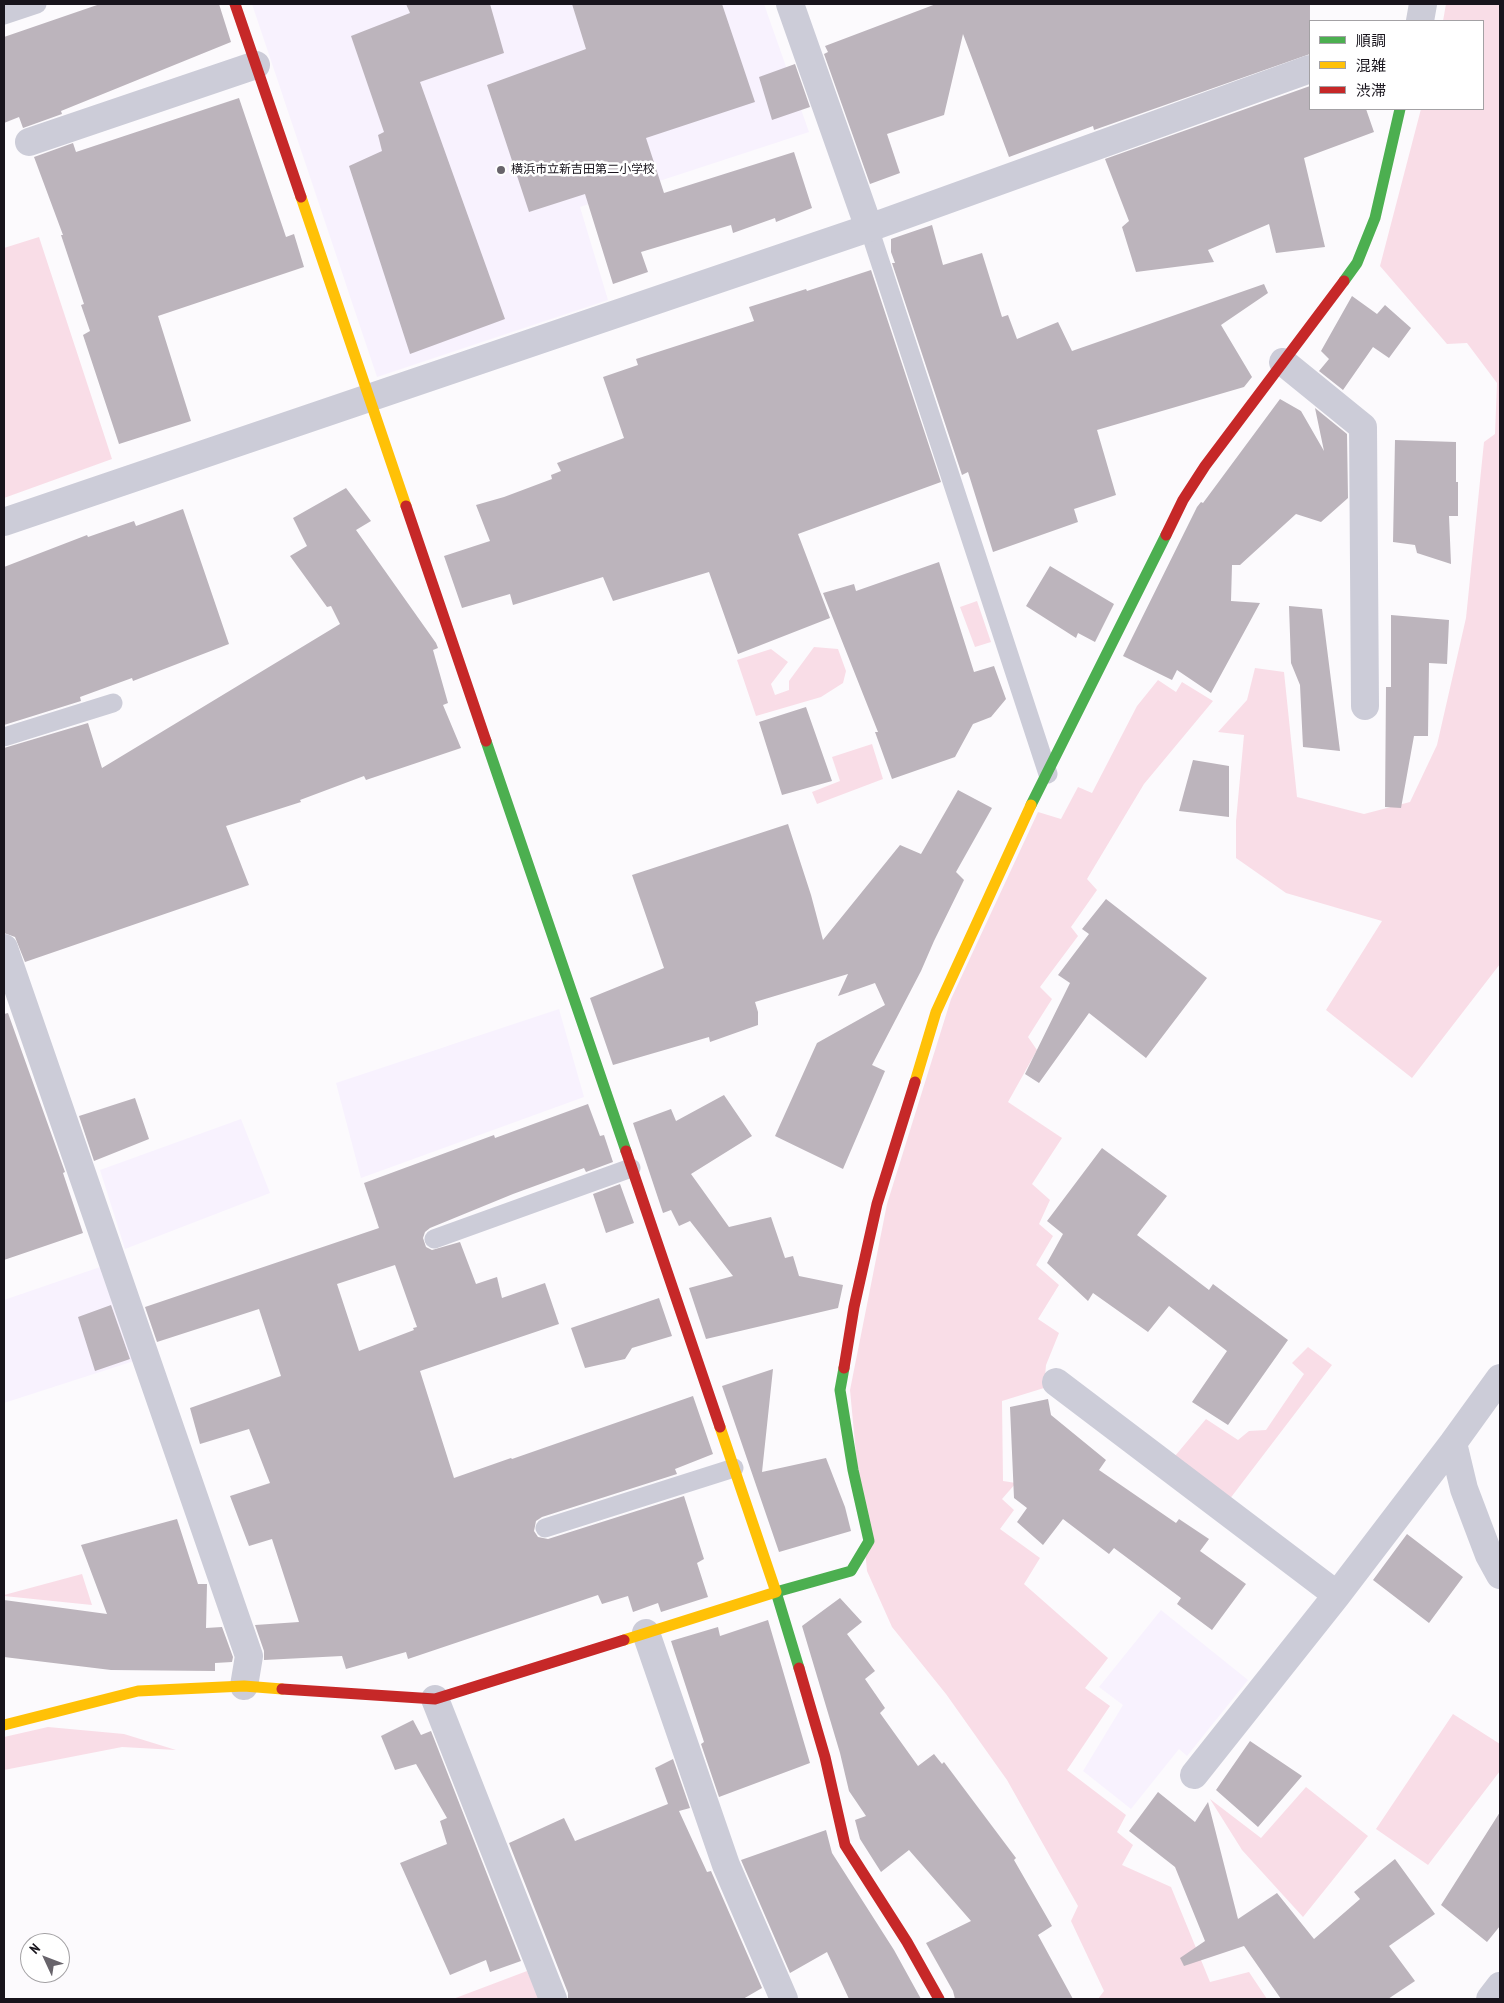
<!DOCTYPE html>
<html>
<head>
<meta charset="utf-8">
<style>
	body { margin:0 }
	#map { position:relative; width:1504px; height:2003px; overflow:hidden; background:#fcfafd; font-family:"PT Sans Narrow","Noto Sans JP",sans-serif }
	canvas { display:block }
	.frame { position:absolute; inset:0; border:5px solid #18141c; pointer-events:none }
	.legend { position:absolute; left:1309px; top:20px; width:175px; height:90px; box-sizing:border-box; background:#fff; border:1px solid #a3a1a4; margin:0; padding:6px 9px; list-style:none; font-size:15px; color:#18141c }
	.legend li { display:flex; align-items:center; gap:10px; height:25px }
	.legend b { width:25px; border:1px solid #a3a1a4 }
	.north { position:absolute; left:20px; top:1933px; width:50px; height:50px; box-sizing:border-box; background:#fff; border:1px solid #a3a1a4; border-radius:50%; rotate:313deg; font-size:14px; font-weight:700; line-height:20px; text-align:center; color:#18141c }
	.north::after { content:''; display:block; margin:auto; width:18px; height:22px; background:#68646b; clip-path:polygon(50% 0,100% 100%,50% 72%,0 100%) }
</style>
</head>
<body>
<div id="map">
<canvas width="1504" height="2003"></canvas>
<div class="frame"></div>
<ul class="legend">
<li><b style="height:6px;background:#4caf50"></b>順調</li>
<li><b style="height:6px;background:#ffc107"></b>混雑</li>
<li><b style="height:6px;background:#c62828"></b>渋滞</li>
</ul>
<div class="north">N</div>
</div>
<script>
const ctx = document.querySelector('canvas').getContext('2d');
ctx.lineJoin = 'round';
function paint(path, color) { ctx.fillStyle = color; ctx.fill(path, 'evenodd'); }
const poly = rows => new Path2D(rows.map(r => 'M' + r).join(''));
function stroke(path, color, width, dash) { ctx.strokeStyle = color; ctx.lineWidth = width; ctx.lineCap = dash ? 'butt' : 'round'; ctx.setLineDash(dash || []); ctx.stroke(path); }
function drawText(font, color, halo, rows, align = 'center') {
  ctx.font = font + ' "PT Sans Narrow","Noto Sans JP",sans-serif'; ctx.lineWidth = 5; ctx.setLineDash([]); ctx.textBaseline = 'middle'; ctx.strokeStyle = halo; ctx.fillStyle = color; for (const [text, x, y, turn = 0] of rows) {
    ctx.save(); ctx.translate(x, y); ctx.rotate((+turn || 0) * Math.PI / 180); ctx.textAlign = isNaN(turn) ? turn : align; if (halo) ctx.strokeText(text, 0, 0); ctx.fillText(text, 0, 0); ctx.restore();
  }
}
const built = poly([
	[252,4,764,4,809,132,580,207,608,300,377,377],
	[559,1009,584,1097,361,1178,336,1083],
	[241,1119,270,1193,125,1249,100,1170],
	[103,1266,137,1360,4,1403,4,1300],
	[1161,1610,1248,1680,1187,1756,1179,1749,1131,1809,1083,1771,1123,1705,1099,1687]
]);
const green = poly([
	[1446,4,1500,4,1500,964,1412,1078,1326,1010,1382,921,1286,893,1236,858,1236,821,1244,735,1218,732,1247,700,1255,668,1284,672,1297,797,1364,814,1410,802,1437,745,1466,618,1484,442,1495,434,1497,383,1467,343,1447,344,1380,266,1421,109,1483,109,1483,21,1443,21],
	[39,237,112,459,4,498,4,248],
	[977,601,991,642,975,647,960,607],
	[814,647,838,649,846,671,843,683,821,697,756,716,737,660,771,649,788,662,771,684,775,695,789,690,789,681],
	[1158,680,1176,692,1182,682,1213,701,1144,784,1087,879,1097,890,1071,927,1078,936,1040,987,1052,999,1028,1037,1037,1050,1008,1102,1062,1138,1032,1184,1050,1200,1039,1224,1053,1236,1036,1265,1059,1285,1038,1319,1059,1333,1046,1365,1044,1388,1002,1401,1003,1481,1016,1483,1002,1499,1014,1510,1000,1529,1040,1558,1024,1584,1108,1658,1085,1688,1110,1706,1067,1770,1126,1815,1117,1832,1133,1845,1122,1865,1171,1887,1210,1982,1249,1972,1267,1999,1098,1999,1104,1991,1071,1921,1078,1906,1007,1780,946,1694,892,1627,867,1571,850,1390,887,1204,951,999,1038,812,1061,819,1078,787,1092,793,1137,706],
	[872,744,883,779,817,804,812,792,840,781,832,757],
	[1308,1347,1332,1365,1229,1500,1175,1456,1206,1419,1238,1440,1249,1431,1266,1430,1304,1374,1292,1363],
	[82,1574,92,1605,4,1596,4,1595],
	[1453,1714,1500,1744,1500,1771,1428,1865,1376,1829],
	[48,1727,124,1734,176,1750,122,1747,4,1770,4,1737],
	[1306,1787,1368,1836,1303,1917,1242,1850,1210,1799,1261,1838],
	[527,1971,540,1999,453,1999]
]);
const building = poly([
	[100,4,219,4,231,42,61,111,62,114,23,128,19,117,4,123,4,37],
	[406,4,490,4,504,53,420,82,505,319,410,354,349,166,382,151,378,135,384,132,351,36,410,13],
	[572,4,722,4,755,102,646,138,664,193,794,152,812,208,776,222,775,218,733,233,731,225,641,252,648,272,613,284,585,194,529,212,487,85,586,49],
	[936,4,1310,4,1310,54,1094,130,1093,126,1009,157,963,34,944,115,887,134,900,173,870,184,824,54,828,52,825,46],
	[795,64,810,107,772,120,759,77],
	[1310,86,1310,109,1366,109,1374,132,1304,158,1325,247,1276,253,1269,224,1208,250,1214,262,1136,272,1122,227,1129,221,1105,159],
	[239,98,286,237,294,234,304,267,158,316,191,421,119,444,83,335,90,331,81,305,84,304,61,235,63,235,34,157,73,143,76,152],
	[932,225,943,265,982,253,1002,317,1008,315,1017,339,1058,322,1072,351,1264,284,1268,293,1221,325,1252,377,1244,387,1097,430,1116,495,1074,509,1078,522,993,552,968,472,962,475,892,263,895,263,891,252,891,239],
	[871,270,941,482,798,534,830,618,738,654,709,572,613,601,603,577,513,605,510,594,462,608,444,556,490,541,476,505,504,497,552,479,551,475,561,471,557,463,624,438,603,377,638,365,636,359,754,321,749,307,806,289,807,291],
	[1352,296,1377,314,1385,305,1411,328,1389,358,1373,347,1343,390,1319,371,1329,359,1321,351],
	[1280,399,1301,411,1324,451,1315,408,1347,434,1348,498,1321,522,1296,514,1240,565,1232,565,1231,601,1260,603,1211,693,1177,670,1172,680,1123,656,1197,507,1201,502,1203,503],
	[1395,440,1456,442,1456,482,1458,482,1458,516,1449,516,1451,564,1417,553,1415,545,1393,542],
	[346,488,371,521,356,530,436,643,438,648,433,650,448,703,443,705,461,748,366,780,364,776,300,800,301,802,226,826,249,885,25,962,15,937,4,933,4,748,88,723,102,768,340,624,331,606,327,607,290,556,307,546,293,518],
	[183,509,229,644,133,681,132,678,80,697,81,701,4,725,4,567,87,535,88,537,134,521,136,526],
	[939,562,974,672,994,666,1006,699,991,717,973,724,955,757,892,779,875,732,878,732,823,593,854,584,856,591],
	[1050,566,1114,604,1095,642,1078,633,1076,638,1026,606],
	[1289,606,1322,609,1340,751,1303,747,1300,685,1291,663],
	[1391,615,1449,620,1447,664,1429,663,1428,736,1414,736,1401,808,1385,807,1386,687,1391,687],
	[806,707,832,781,782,795,759,722],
	[1193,760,1229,766,1229,817,1179,811],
	[958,790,992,808,956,872,964,880,934,941,921,971,872,1065,885,1071,843,1169,775,1136,817,1043,885,1005,875,983,838,996,848,974,755,1002,758,1012,758,1025,710,1042,709,1037,613,1065,590,998,664,968,632,875,788,824,811,895,823,940,900,845,921,854],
	[1106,899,1207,978,1146,1058,1089,1013,1039,1083,1025,1074,1070,983,1058,975,1089,934,1082,929],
	[8,1013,65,1172,63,1173,83,1233,4,1260,4,1014],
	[724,1095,752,1136,691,1174,729,1227,771,1217,785,1258,793,1256,799,1276,843,1285,838,1308,706,1339,689,1288,733,1276,690,1221,679,1226,671,1210,663,1213,633,1123,671,1109,676,1121],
	[135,1098,149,1139,94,1161,79,1116],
	[588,1104,600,1136,604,1135,613,1162,586,1172,584,1168,513,1194,430,1228,425,1232,423,1238,426,1247,432,1250,460,1242,476,1284,497,1277,502,1298,545,1283,559,1324,420,1371,454,1478,511,1458,512,1459,693,1396,713,1454,675,1469,677,1474,542,1517,536,1521,534,1531,538,1537,548,1539,684,1496,704,1559,697,1563,708,1597,661,1612,658,1603,633,1612,628,1596,602,1604,598,1595,408,1659,406,1652,346,1669,342,1656,264,1660,264,1651,255,1625,299,1622,272,1539,249,1546,230,1496,270,1483,249,1429,200,1444,190,1408,281,1376,259,1309,157,1342,145,1307,379,1228,364,1183,494,1135,495,1138],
	[395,1265,417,1327,413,1328,414,1330,359,1351,337,1284],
	[1102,1148,1167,1196,1137,1235,1209,1290,1213,1284,1288,1340,1228,1425,1192,1402,1227,1351,1169,1306,1148,1332,1093,1293,1088,1301,1047,1263,1063,1234,1047,1221],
	[620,1184,634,1223,606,1233,593,1194],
	[659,1298,672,1336,632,1348,625,1359,585,1368,571,1328],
	[111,1305,130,1359,95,1371,78,1317],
	[773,1369,762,1472,826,1458,845,1507,851,1531,779,1552,722,1386],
	[1048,1399,1051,1415,1106,1460,1099,1470,1176,1523,1179,1519,1209,1539,1200,1551,1246,1584,1212,1630,1177,1604,1181,1598,1114,1548,1109,1554,1063,1519,1043,1545,1017,1522,1027,1508,1014,1498,1010,1407],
	[177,1519,198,1584,207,1584,206,1628,222,1627,233,1657,232,1662,215,1663,215,1671,111,1670,4,1657,4,1600,107,1614,81,1545],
	[1407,1534,1463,1577,1429,1623,1373,1580],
	[840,1598,862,1622,847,1634,875,1671,865,1679,885,1708,880,1713,918,1766,934,1754,942,1764,944,1762,1016,1858,1014,1860,1052,1926,1038,1935,1073,1999,955,1999,953,1991,926,1943,971,1921,909,1850,881,1872,860,1839,855,1820,866,1816,849,1791,840,1753,802,1626],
	[768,1620,810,1763,719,1797,701,1744,704,1742,671,1641,718,1627,720,1636],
	[413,1720,421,1735,431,1731,521,1961,490,1972,486,1960,450,1975,400,1863,447,1844,440,1821,447,1818,416,1764,395,1770,381,1736],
	[1250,1741,1302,1776,1258,1827,1216,1790],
	[673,1759,690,1808,679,1811,707,1872,711,1871,762,1988,743,1999,568,1999,568,1993,509,1843,564,1818,575,1841,668,1804,655,1768],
	[1158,1792,1195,1822,1208,1802,1238,1919,1277,1893,1314,1939,1360,1899,1354,1892,1395,1859,1435,1914,1389,1946,1415,1981,1388,1999,1281,1999,1244,1946,1184,1966,1180,1958,1205,1941,1175,1867,1129,1831],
	[1500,1812,1500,1926,1487,1942,1441,1905],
	[826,1830,832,1853,894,1950,921,1999,849,1999,827,1952,790,1973,741,1860]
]);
const lane = poly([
	[4,15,37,4],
	[869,228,1048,774],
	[4,737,113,703],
	[434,1239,631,1168],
	[545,1528,734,1468]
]);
const street = poly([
	[790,4,869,228],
	[1420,21,1423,4],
	[29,142,256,65],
	[1283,362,1363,427,1365,706],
	[4,522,869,228,1310,69],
	[4,948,249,1656,244,1686],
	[1056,1382,1337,1595,1453,1443,1500,1378],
	[1453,1443,1464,1489,1489,1555,1500,1575],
	[646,1633,726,1865,784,1999],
	[435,1699,553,1999],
	[1194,1775,1337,1595],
	[1490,1999,1500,1986]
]);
const fast = poly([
	[1344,281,1357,263,1375,218,1400,109],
	[486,741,626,1151],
	[1031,805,1166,535],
	[799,1668,776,1592,851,1571,869,1541,853,1470,840,1390,844,1368]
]);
const slow = poly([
	[301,197,406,506],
	[915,1082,936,1012,1031,805],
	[624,1640,776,1592,720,1427],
	[4,1725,138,1691,244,1686,282,1689]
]);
const jam = poly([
	[235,4,301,197],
	[406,506,486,741],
	[1166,535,1183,500,1205,466,1344,281],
	[626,1151,720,1427],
	[844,1368,854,1307,877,1204,915,1082],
	[799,1668,825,1757,845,1845,907,1942,939,1999],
	[282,1689,435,1699,624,1640]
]);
const markers = [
	[501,170,5,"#68646b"]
];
const poiNames = [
	["横浜市立新吉田第二小学校",511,170]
];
paint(built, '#f8f2fe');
paint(green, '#f9dde7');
paint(building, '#bcb4bc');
stroke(lane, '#ccccd8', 19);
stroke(street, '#ccccd8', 28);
stroke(fast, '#4caf50', 11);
stroke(slow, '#ffc107', 11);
stroke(jam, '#c62828', 11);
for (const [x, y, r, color] of markers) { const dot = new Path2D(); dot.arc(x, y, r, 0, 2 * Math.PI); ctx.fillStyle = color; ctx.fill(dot); stroke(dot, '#fff', 2); }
drawText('12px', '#18141c', '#fff', poiNames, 'left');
</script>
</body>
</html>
